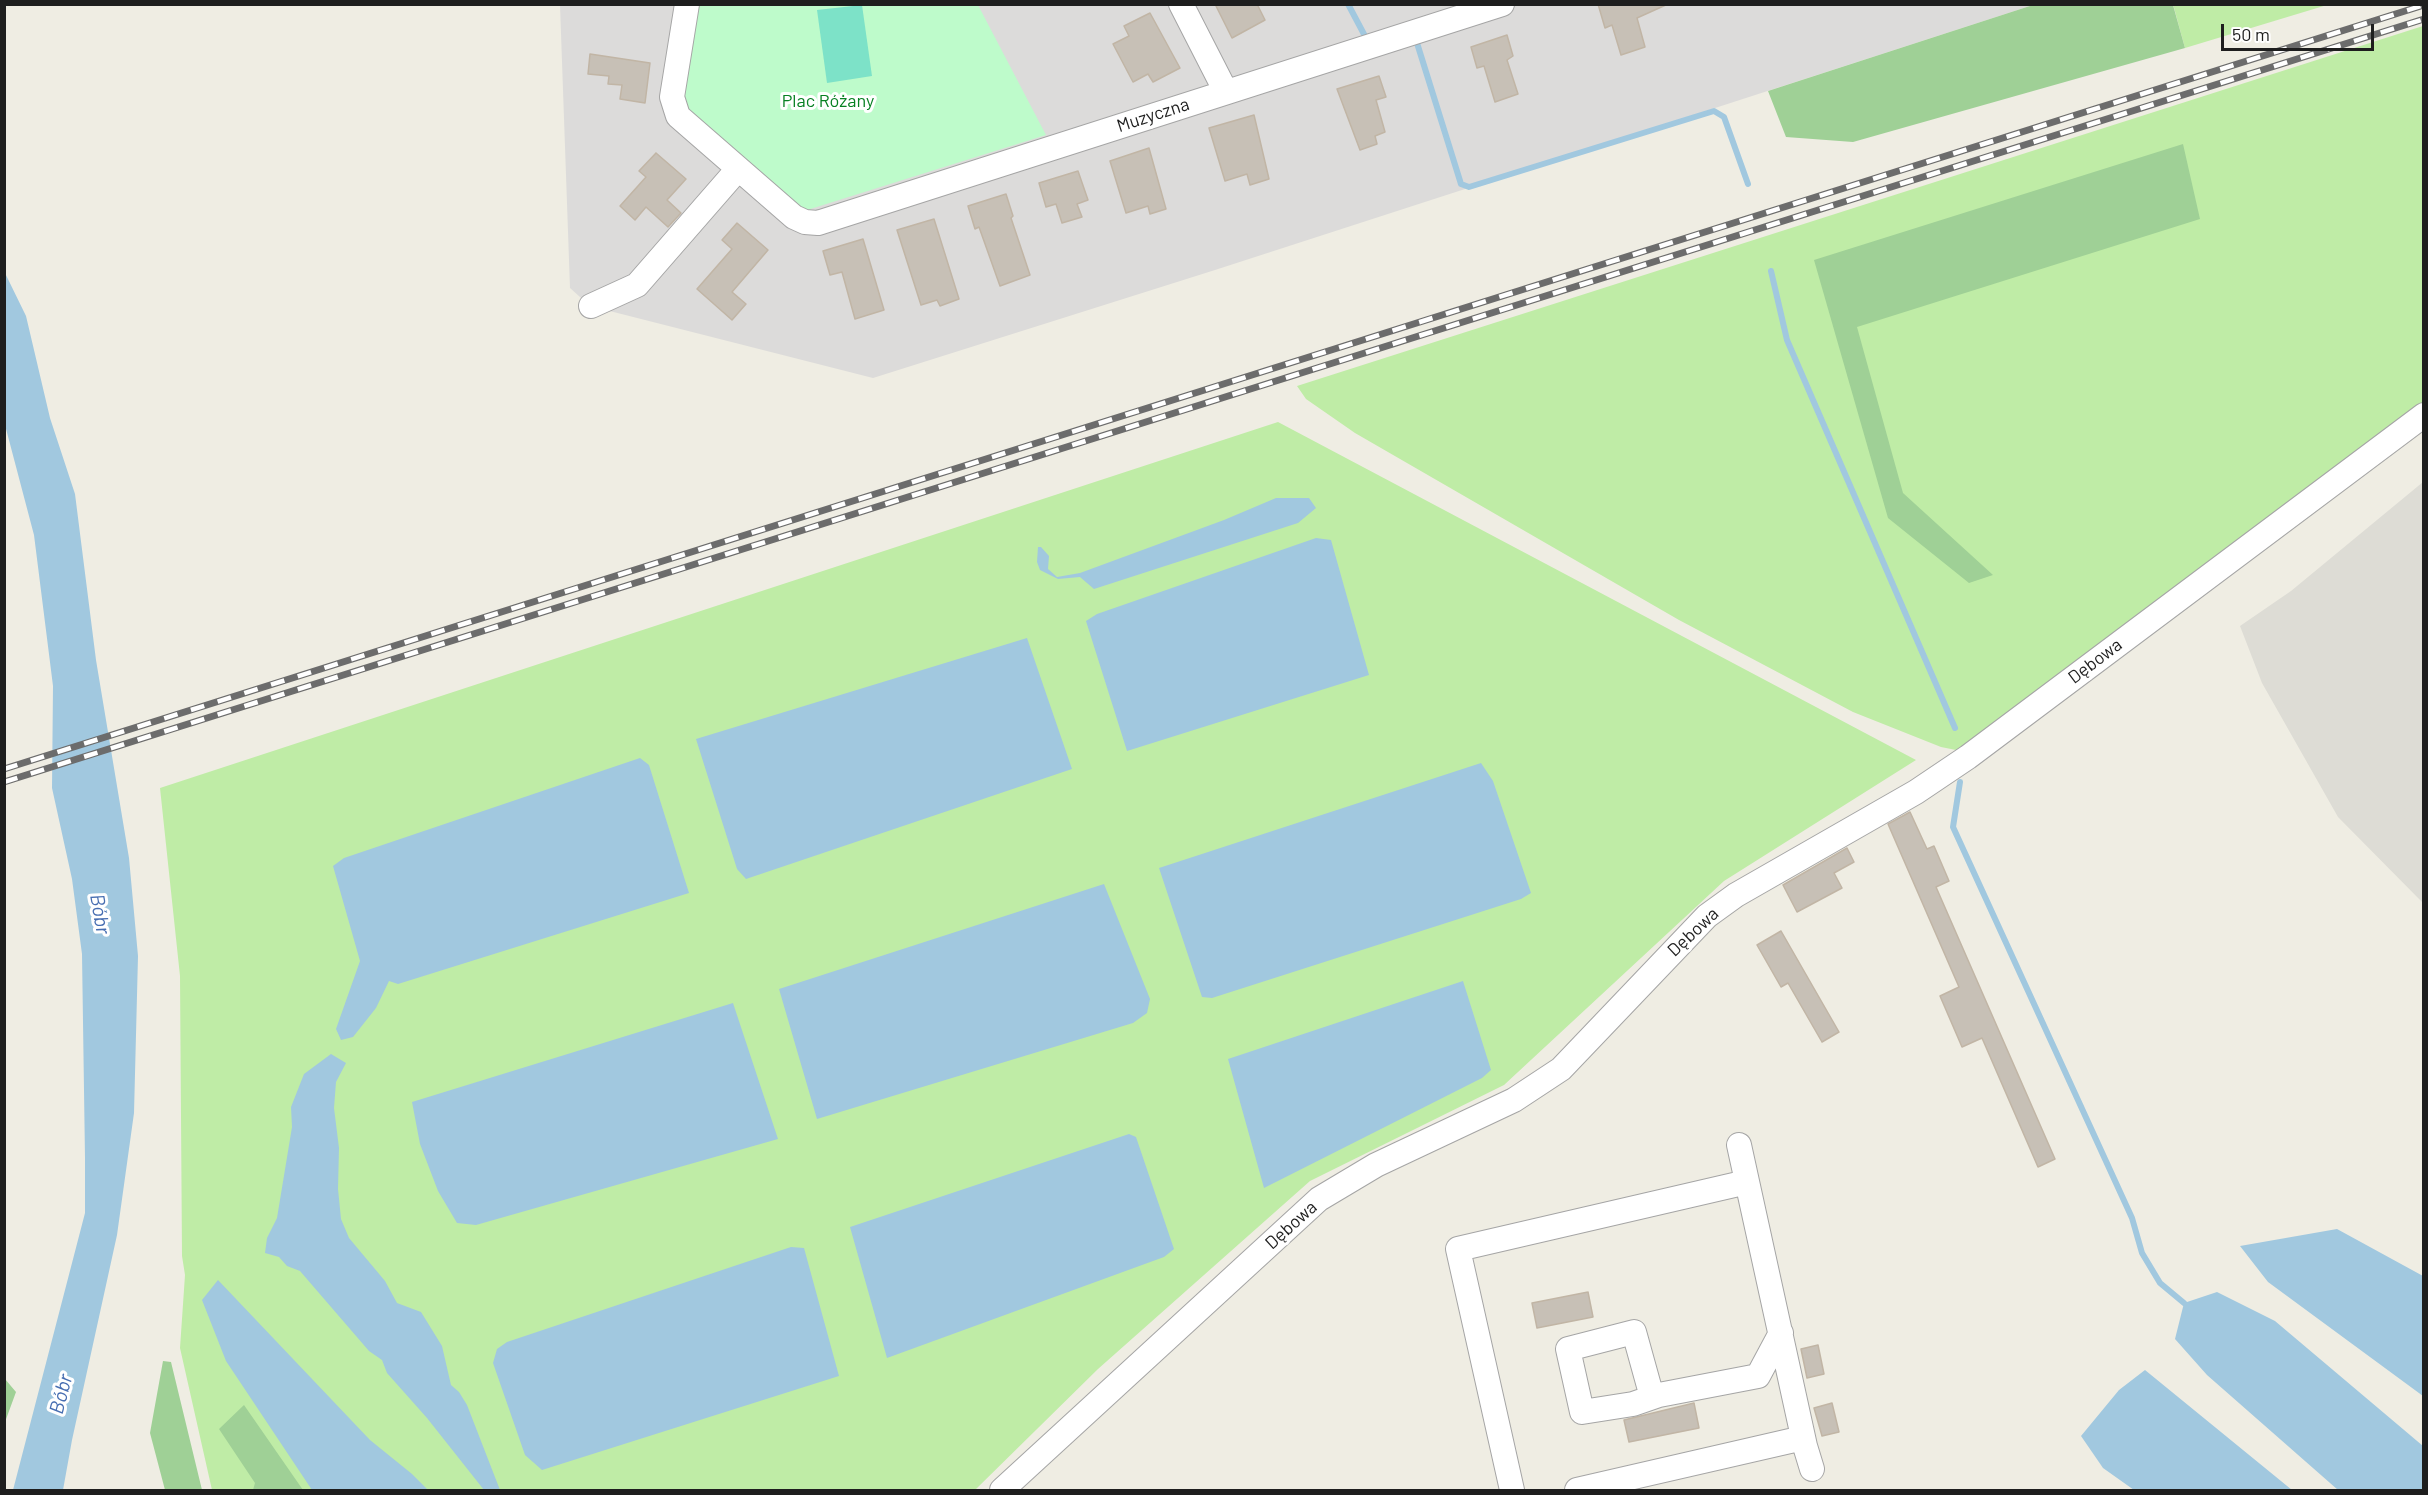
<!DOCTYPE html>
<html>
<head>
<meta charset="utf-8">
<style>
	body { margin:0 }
	#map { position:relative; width:2428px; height:1495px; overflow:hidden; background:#efede3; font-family:Barlow,sans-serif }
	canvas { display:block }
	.frame { position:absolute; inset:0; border:6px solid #1e1e1e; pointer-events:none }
	.scale { position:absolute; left:2221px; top:24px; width:153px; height:27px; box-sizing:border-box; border:3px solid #1e1e1e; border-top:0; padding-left:8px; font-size:18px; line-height:21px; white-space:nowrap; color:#1e1e1e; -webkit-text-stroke:4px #fff; paint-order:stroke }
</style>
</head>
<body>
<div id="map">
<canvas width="2428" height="1495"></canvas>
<div class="frame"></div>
<div class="scale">50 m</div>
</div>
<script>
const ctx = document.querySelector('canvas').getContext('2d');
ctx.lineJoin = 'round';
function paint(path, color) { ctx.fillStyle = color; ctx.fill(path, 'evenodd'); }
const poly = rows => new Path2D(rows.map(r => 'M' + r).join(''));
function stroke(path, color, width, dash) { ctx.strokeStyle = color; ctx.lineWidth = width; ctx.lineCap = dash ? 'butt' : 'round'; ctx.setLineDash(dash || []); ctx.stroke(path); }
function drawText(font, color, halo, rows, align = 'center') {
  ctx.font = font + ' Barlow,sans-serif'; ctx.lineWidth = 6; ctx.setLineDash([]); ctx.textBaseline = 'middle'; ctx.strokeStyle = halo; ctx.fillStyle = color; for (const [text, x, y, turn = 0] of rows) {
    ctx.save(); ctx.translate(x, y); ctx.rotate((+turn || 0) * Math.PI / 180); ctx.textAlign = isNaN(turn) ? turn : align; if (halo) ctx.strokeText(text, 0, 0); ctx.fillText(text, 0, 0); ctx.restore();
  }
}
const residential = poly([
	[560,5,2033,5,1215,270,873,378,590,306,570,288]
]);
const airport = poly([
	[2423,482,2423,903,2338,817,2262,683,2240,626,2291,591]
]);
const grass = poly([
	[2173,4,2327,5,2185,48],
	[2423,26,2423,402,1961,751,1941,747,1853,712,1679,620,1355,433,1306,399,1297,386],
	[1278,422,1916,760,1724,881,1504,1085,1310,1181,1098,1369,975,1490,212,1490,180,1348,185,1275,182,1256,180,976,160,788]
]);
const forest = poly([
	[2033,5,2173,5,2185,48,1853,142,1786,137,1768,91],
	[2183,144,2200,219,1857,327,1903,493,1993,575,1969,583,1888,518,1814,260],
	[163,1361,171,1362,202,1490,165,1490,150,1433],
	[5,1379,16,1392,5,1422],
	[244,1405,303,1490,253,1490,255,1483,219,1429]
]);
const park = poly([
	[696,5,978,5,1046,135,804,211,686,107,682,92]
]);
const pitch = poly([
	[862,5,872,76,827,83,817,10]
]);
const water = poly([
	[5,273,26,316,50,418,75,494,96,660,129,858,138,956,134,1113,117,1235,72,1440,63,1490,13,1490,85,1213,85,1158,82,954,72,879,52,788,53,686,34,535,5,425],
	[1276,498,1309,498,1316,508,1298,523,1094,589,1080,577,1058,579,1040,570,1037,562,1038,547,1041,547,1049,556,1048,569,1057,577,1080,573,1224,520],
	[1316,538,1331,540,1369,675,1127,751,1086,621,1097,614],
	[1027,638,1072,769,746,879,737,869,696,739],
	[640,758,649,765,689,893,398,984,389,981,376,1008,353,1037,341,1040,336,1029,360,961,333,866,344,858],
	[1481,763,1493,781,1531,893,1521,899,1212,998,1202,997,1159,868],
	[1104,884,1150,999,1147,1013,1133,1023,817,1119,779,989],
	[1463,981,1491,1070,1482,1078,1264,1188,1228,1059],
	[733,1003,778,1139,476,1225,457,1223,438,1191,420,1144,412,1102],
	[331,1054,346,1063,336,1082,334,1108,339,1148,338,1189,341,1219,349,1238,385,1281,397,1303,421,1312,442,1346,451,1385,459,1392,467,1405,500,1490,484,1490,427,1418,387,1373,382,1360,369,1351,300,1271,287,1266,279,1257,265,1253,267,1238,277,1218,292,1127,291,1107,304,1074],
	[1129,1134,1136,1137,1174,1249,1164,1257,887,1358,850,1227],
	[2337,1229,2423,1276,2423,1396,2268,1282,2240,1246],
	[791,1247,804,1248,839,1376,542,1470,525,1455,493,1363,497,1349,507,1342],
	[218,1280,370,1440,412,1474,428,1490,312,1490,226,1361,202,1300],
	[2217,1292,2275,1321,2423,1446,2423,1490,2338,1490,2207,1375,2175,1339,2184,1303],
	[2145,1370,2292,1490,2134,1490,2103,1468,2081,1436,2119,1390]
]);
const stream = poly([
	[1348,4,1366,38],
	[1417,43,1461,184,1469,187,1714,111,1724,117,1748,184],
	[1771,271,1787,340,1955,728],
	[1960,782,1953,827,2132,1218,2142,1253,2160,1283,2184,1303]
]);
const building = poly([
	[1215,4,1257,4,1265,20,1232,38,1215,4],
	[1598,4,1668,4,1637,18,1645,47,1621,55,1612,25,1605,28,1598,4],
	[1150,13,1180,68,1153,82,1148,74,1133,82,1113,44,1129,36,1124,26,1150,13],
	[1507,35,1513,56,1507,60,1518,94,1495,102,1484,66,1477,68,1471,47,1507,35],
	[590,54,650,63,645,103,620,99,622,85,608,84,609,76,588,74,590,54],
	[1379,76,1386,97,1376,100,1385,132,1375,136,1377,144,1360,150,1337,89,1379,76],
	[1254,115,1269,179,1250,185,1247,174,1225,181,1209,128,1254,115],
	[1149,148,1166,209,1150,214,1148,206,1126,213,1110,161,1149,148],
	[656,153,686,179,667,200,681,213,668,227,646,207,635,220,620,206,646,177,639,171,656,153],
	[1078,171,1088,200,1077,204,1082,217,1062,223,1056,204,1046,207,1039,183,1078,171],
	[1006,194,1013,216,1011,218,1030,275,1000,286,979,227,975,229,968,206,1006,194],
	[934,219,959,299,940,306,937,300,921,305,897,230,934,219],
	[737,223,768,250,732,292,746,304,732,320,697,289,732,249,722,240,737,223],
	[863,239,884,310,855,319,842,272,830,275,823,251,863,239],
	[1910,812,1927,849,1934,846,1949,881,1936,887,2055,1159,2038,1167,1982,1038,1962,1047,1940,996,1959,987,1888,824,1910,812],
	[1847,848,1854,862,1834,873,1842,888,1797,912,1783,885,1847,848],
	[1781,931,1839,1032,1822,1042,1788,983,1781,987,1757,945,1781,931],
	[1588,1292,1593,1317,1537,1328,1532,1303,1588,1292],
	[1818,1345,1824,1374,1807,1378,1801,1349,1818,1345],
	[1694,1403,1699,1428,1629,1442,1624,1420,1694,1403],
	[1832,1403,1839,1432,1822,1436,1814,1408,1832,1403]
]);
const minor = poly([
	[687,4,672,97,678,116,794,217,805,222,818,223,1502,4],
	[1181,4,1226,92],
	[591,306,637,285,738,169],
	[1739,1145,1805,1446,1812,1469],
	[1652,1397,1634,1332,1568,1349,1582,1412,1633,1404,1659,1395,1758,1376,1781,1333],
	[1002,1490,1319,1199,1376,1165,1514,1100,1561,1069,1707,916,1736,895,1916,792,1968,757,2424,415],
	[1512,1490,1458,1249,1747,1182],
	[1577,1490,1803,1438]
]);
const rail = poly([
	[4,769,2424,5],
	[4,782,2424,19]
]);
const parkNames = [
	["Plac Różany",828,101]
];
const streetNames = [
	["Muzyczna",1153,115,-18],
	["Dębowa",2095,661,-37],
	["Dębowa",1693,932,-43],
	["Dębowa",1291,1225,-42]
];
const waterNames = [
	["Bóbr",100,914,80],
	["Bóbr",61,1394,-75]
];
paint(residential, '#dcdbda');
paint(airport, '#dddcd5');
paint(grass, '#bfeca6');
paint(forest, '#9fd096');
paint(park, '#befbcb');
paint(pitch, '#7de2c8');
paint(water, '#a1c8df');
stroke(stream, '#a1c8df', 6);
paint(building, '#c7c0b6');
stroke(building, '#c1b5a5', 1.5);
stroke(minor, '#a5a5a5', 26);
stroke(minor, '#fff', 24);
stroke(rail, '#6c6c6c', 7);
stroke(rail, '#fff', 4.5, [14]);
drawText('18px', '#078022', '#fff', parkNames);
drawText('18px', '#1e1e1e', '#fff', streetNames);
drawText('italic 20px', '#466db1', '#fff', waterNames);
</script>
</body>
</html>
